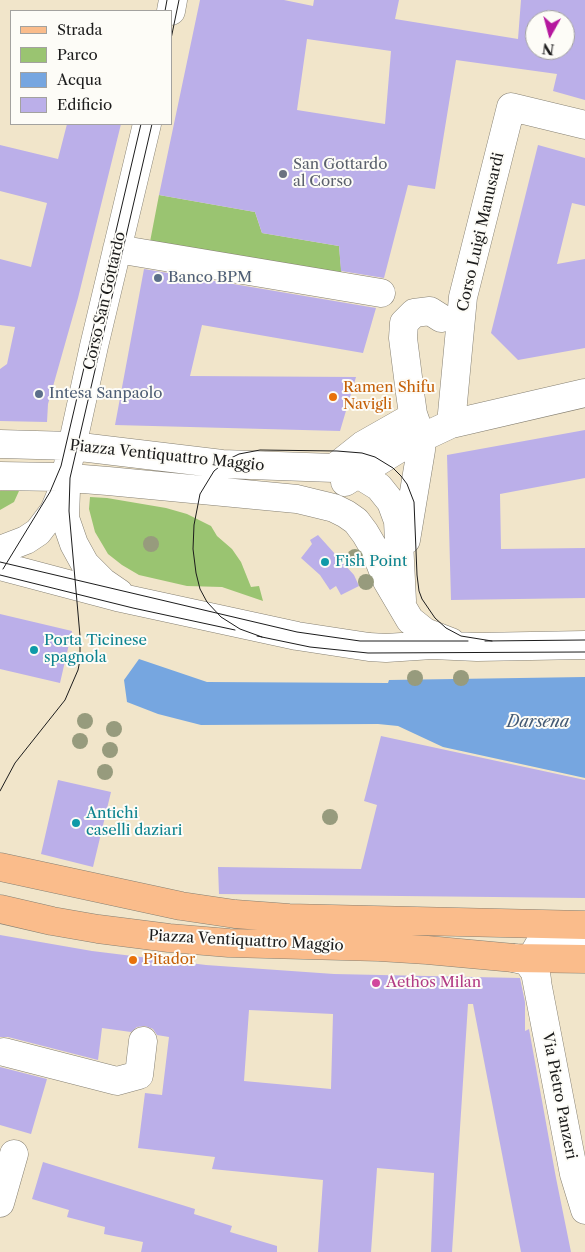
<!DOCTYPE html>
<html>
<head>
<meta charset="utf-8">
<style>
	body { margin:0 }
	#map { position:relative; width:585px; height:1252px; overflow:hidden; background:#f1e5ca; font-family:"Libre Caslon Text",serif }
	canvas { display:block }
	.legend { position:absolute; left:10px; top:10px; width:162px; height:115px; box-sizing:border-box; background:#fdfcf7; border:1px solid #a3a29f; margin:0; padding:6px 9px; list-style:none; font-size:15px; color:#1c1c1c }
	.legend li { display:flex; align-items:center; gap:10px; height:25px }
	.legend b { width:25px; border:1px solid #a3a29f }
	.north { position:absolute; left:525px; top:10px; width:50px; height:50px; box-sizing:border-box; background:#fdfcf7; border:1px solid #a3a29f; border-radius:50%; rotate:187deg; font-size:14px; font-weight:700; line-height:20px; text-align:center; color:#1c1c1c }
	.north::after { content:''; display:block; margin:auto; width:18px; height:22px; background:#b5179e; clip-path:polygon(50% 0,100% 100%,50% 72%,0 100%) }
</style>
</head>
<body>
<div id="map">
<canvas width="585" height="1252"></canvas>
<ul class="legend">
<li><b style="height:6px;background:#fabc8b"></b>Strada</li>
<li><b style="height:14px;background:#9ac471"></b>Parco</li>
<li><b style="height:14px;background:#76a6e0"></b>Acqua</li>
<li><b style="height:14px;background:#bbafe9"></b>Edificio</li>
</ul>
<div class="north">N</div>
</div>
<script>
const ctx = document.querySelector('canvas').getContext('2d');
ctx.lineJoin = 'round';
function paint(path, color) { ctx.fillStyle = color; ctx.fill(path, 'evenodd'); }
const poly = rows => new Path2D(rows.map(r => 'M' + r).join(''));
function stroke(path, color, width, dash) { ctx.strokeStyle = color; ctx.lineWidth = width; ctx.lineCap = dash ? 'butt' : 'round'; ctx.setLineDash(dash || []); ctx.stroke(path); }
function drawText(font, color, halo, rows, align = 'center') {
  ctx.font = font + ' "Libre Caslon Text",serif'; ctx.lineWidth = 4; ctx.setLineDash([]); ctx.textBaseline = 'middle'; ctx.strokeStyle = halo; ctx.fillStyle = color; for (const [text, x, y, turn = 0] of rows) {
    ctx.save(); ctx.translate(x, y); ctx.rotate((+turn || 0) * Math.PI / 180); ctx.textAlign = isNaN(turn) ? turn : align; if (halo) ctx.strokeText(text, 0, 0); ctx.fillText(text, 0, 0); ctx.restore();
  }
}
const green = poly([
	[159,195,255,212,262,233,339,246,342,279,149,247],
	[0,491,19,491,14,502,0,510],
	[90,497,107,498,166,508,187,514,211,526,217,536,232,549,241,562,251,587,259,586,263,601,222,587,187,586,139,575,122,565,108,554,95,532,89,509]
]);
const water = poly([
	[139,659,207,682,388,683,389,680,585,677,585,778,443,747,398,726,378,724,201,725,158,714,127,702,124,680]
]);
const building = poly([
	[200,0,284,0,313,6,314,0,399,0,395,19,518,39,521,0,585,0,585,100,553,91,557,74,456,60,435,189,408,185,384,278,341,271,339,246,262,233,255,212,159,195],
	[535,20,565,20,565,50,535,50],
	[307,39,391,51,385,124,297,110],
	[67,124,121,124,78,298,48,404,47,422,0,421,0,369,7,364,15,327,0,325,0,259,31,267,47,203,0,191,0,145,58,159],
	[538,145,585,158,585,206,572,203,557,264,585,259,585,348,518,360,491,333],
	[144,269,376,308,363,353,202,325,190,376,356,377,340,431,115,425],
	[585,430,585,478,500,494,501,549,585,548,585,598,451,600,447,455],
	[318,535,354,575,359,586,341,595,336,586,330,590,320,575,301,558,312,544,310,540],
	[0,614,72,631,60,683,0,669],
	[381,736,585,780,585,898,219,894,218,867,361,869,377,805,364,801],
	[58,780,111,792,93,867,41,854],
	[0,935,92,951,206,965,334,974,520,978,525,1002,525,1031,529,1029,556,1178,571,1252,521,1252,473,1004,468,1004,452,1252,431,1252,434,1173,377,1168,371,1252,318,1252,323,1180,212,1169,215,1157,138,1148,145,1093,162,1095,169,1037,157,1035,153,1029,145,1026,137,1027,131,1032,102,1028,98,1060,8,1037,0,1037],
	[249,1010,333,1014,331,1089,244,1081],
	[0,1067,47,1079,31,1134,0,1125],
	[43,1162,195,1209,194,1214,232,1226,230,1232,277,1246,277,1252,141,1252,143,1242,104,1234,105,1227,67,1217,69,1210,32,1199]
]);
const minor = poly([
	[171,11,173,0],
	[117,249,381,293],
	[451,424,463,297,511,107,585,125],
	[0,444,72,446,222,464,334,468,358,474,379,487,391,502,398,521,402,601],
	[334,468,363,445,407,420,413,414],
	[0,476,58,477,108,481,297,499,334,508,346,514,356,521,365,533,375,550,387,581,410,620,425,632,451,642],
	[345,482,400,448,451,424,585,393],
	[66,489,65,518,74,544,85,564,103,582,119,593],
	[406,540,421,450,421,437,413,414,410,393,403,338,404,323,414,313,430,311,441,318],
	[0,550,26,540,38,532,54,511,62,492,94,346,147,124],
	[0,566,117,597,297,636,369,647,386,648,432,645,477,647,585,645],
	[514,958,527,961,535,972,574,1174,585,1210],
	[537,980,533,955,540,943,552,939,585,940],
	[4,1052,117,1081,139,1075,143,1041],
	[0,1203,14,1154]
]);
const major = poly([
	[0,867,181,906,235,914,289,918,585,925],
	[0,909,52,921,98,929,169,938,229,943,379,947,427,950,514,958,585,959]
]);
const tram = poly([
	[165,11,167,0],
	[171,39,179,0],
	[0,562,297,632,360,641,468,641],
	[3,569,50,492,61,466,141,124],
	[0,575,133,608,235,630],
	[257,636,310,647,368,653,585,652],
	[262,637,240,629,221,617,207,602,200,589,196,573,193,549,194,525,200,494,214,471,229,459,239,454,260,450,337,451,362,453,375,457,393,468,401,476,407,484,414,502,417,575,419,591,422,599,435,618,446,628,461,636,492,641],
	[485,641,585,640],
	[0,791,15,763,65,700,78,670,80,660,80,636,69,511,70,478,152,124]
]);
const trees = [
	[151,544],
	[355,557],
	[366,582],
	[415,678],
	[461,678],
	[85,721],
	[114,729],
	[80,741],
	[110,750],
	[105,772],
	[330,817]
];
const markers = [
	[283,174,5,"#6b7280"],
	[158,278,5,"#5c6f8a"],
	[39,394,5,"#5c6f8a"],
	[333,397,5,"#e8710a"],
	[325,562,5,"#0f9aa8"],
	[34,650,5,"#0f9aa8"],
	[76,823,5,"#0f9aa8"],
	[133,960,5,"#e8710a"],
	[376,983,5,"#d1479c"]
];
const worshipNames = [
	["San Gottardo",293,165],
	["al Corso",293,182]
];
const streetNames = [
	["Corso Luigi Manusardi",481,232,-77],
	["Corso San Gottardo",105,301,-77],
	["Piazza Ventiquattro Maggio",167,456,6],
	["Piazza Ventiquattro Maggio",246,941,3],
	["Via Pietro Panzeri",559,1096,79]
];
const serviceNames = [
	["Banco BPM",168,278],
	["Intesa Sanpaolo",49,394]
];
const foodNames = [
	["Ramen Shifu",343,388],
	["Navigli",343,405],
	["Pitador",143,960]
];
const cultureNames = [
	["Fish Point",335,562],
	["Porta Ticinese",44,641],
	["spagnola",44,658],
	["Antichi",86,814],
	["caselli daziari",86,831]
];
const hotelNames = [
	["Aethos Milan",386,983]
];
const waterNames = [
	["Darsena",538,722]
];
paint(green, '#9ac471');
paint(water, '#76a6e0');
paint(building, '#bbafe9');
stroke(minor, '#868073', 29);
stroke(major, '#868073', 29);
stroke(minor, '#fff', 28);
stroke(major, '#fabc8b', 28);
stroke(tram, '#1c1c1c', 1);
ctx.fillStyle = '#979b7d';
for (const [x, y] of trees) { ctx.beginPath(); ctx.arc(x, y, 8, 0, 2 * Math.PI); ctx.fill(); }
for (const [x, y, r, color] of markers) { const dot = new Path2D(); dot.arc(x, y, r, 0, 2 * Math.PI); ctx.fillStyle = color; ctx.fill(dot); stroke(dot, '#fdfcf7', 2); }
drawText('15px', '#5b616d', '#fdfcf7', worshipNames, 'left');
drawText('15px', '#1c1c1c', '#fdfcf7', streetNames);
drawText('15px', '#4e5e75', '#fdfcf7', serviceNames, 'left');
drawText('15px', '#c56008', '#fdfcf7', foodNames, 'left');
drawText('15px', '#0d838f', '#fdfcf7', cultureNames, 'left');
drawText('15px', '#b23c85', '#fdfcf7', hotelNames, 'left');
drawText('italic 16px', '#445a74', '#fdfcf7', waterNames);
</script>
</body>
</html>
